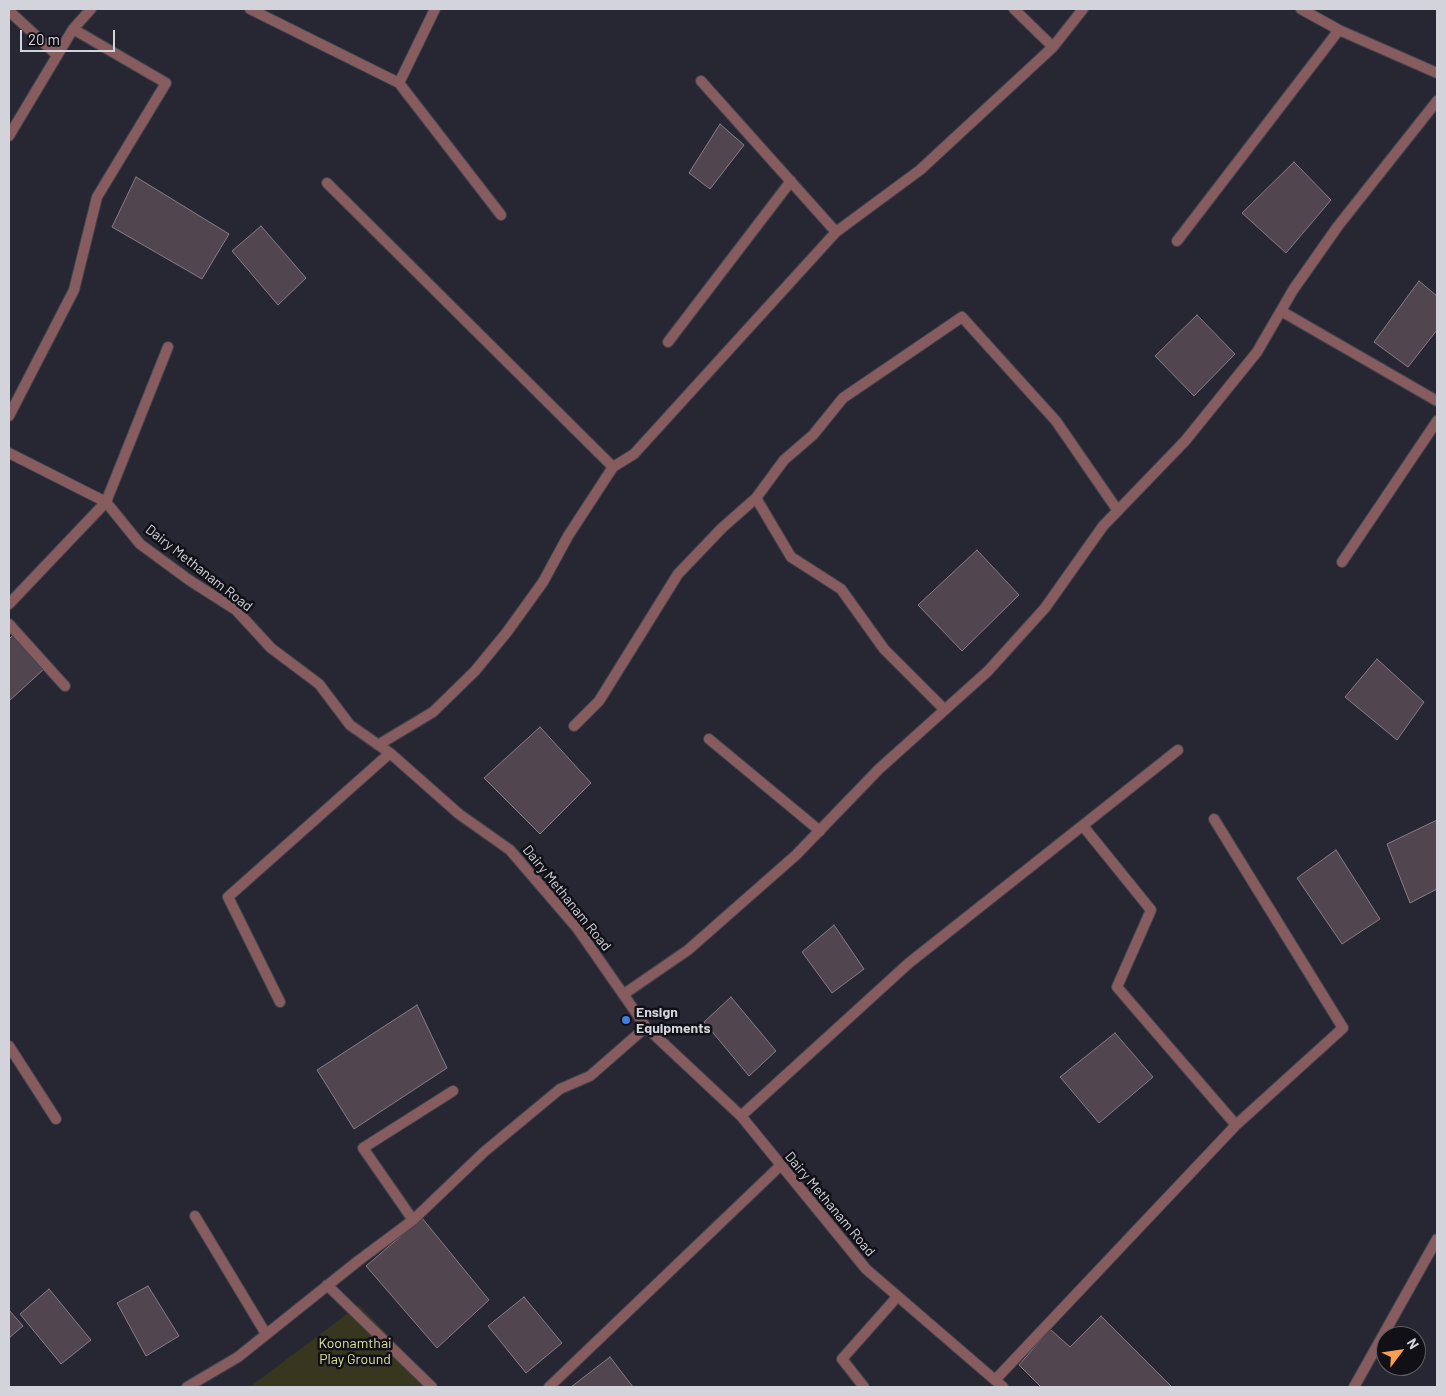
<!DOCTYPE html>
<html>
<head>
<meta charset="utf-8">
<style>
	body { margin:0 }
	#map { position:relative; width:1446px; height:1396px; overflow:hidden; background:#272733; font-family:Barlow,sans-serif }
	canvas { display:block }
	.frame { position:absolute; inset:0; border:10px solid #d3d3dc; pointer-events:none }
	.north { position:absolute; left:1376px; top:1326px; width:50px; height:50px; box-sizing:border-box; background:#101016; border:1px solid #5e5e65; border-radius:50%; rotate:59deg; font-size:14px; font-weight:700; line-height:20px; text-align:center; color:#d3d3dc }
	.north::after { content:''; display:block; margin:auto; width:18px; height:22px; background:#f8a04b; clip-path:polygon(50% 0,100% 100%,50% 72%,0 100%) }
	.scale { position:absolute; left:20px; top:30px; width:95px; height:22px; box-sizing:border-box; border:2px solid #d3d3dc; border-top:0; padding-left:6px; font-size:15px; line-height:18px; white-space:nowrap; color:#d3d3dc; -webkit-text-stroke:4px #101016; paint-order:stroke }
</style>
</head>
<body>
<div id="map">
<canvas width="1446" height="1396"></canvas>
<div class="frame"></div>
<div class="north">N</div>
<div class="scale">20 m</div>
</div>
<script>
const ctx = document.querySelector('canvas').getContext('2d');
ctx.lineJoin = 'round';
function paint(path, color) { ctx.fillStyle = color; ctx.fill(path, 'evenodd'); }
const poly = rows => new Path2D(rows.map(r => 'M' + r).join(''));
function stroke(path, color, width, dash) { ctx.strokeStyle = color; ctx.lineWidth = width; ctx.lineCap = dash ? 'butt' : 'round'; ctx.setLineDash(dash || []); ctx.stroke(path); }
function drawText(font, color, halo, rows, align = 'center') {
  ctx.font = font + ' Barlow,sans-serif'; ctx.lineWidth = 5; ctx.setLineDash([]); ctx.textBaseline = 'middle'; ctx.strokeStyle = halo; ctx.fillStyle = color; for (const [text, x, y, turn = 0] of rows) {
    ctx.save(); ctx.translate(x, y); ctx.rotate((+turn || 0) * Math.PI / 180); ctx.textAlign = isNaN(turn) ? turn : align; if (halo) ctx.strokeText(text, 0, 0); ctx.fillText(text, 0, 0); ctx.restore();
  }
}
const green = poly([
	[359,1305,438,1387,250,1387]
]);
const building = poly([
	[720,124,744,145,710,189,689,173,720,124],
	[1294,162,1331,200,1286,253,1242,213,1294,162],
	[136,177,229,234,202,279,112,227,136,177],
	[261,226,306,278,278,305,232,251,261,226],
	[1419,281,1437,296,1437,330,1408,367,1374,342,1419,281],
	[1197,315,1235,354,1194,396,1155,356,1197,315],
	[977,550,1019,595,962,651,918,605,977,550],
	[13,635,44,669,9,701,9,639,13,635],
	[1377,659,1424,702,1397,740,1345,697,1377,659],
	[540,727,591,783,540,834,484,778,540,727],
	[1437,820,1437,889,1410,903,1387,844,1437,820],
	[1336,850,1380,919,1342,944,1297,878,1336,850],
	[834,925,864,969,832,993,802,952,834,925],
	[731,997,776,1051,749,1076,704,1022,731,997],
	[417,1005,447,1068,354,1129,317,1070,417,1005],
	[1115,1033,1153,1077,1099,1123,1060,1077,1115,1033],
	[422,1218,489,1300,437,1348,366,1266,422,1218],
	[148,1286,179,1336,146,1356,117,1303,148,1286],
	[49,1289,91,1340,61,1364,20,1314,49,1289],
	[524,1297,562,1343,526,1373,488,1326,524,1297],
	[9,1310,23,1326,9,1338,9,1310],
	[1101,1316,1172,1387,1041,1387,1019,1365,1050,1329,1070,1347,1101,1316],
	[610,1357,633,1387,571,1387,610,1357]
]);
const service = poly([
	[864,1387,842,1359,897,1297]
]);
const minor = poly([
	[250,9,399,83,501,215],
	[1014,9,1053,47],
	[1301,9,1339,30,1437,73],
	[9,11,57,55],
	[701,81,836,232],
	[399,83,435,9],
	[9,136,73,29],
	[327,183,613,467],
	[1177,241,1339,30],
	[1281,311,1437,401],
	[668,342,791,181],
	[9,416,74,290,97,197,166,83,73,29,91,9],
	[9,453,106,502,140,544,189,580,236,610,271,648,319,684,350,725,390,753,459,814,510,850,577,928,646,1027,741,1116,866,1269,1003,1387],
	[756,498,784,460,813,435,843,398,962,317,1056,421,1118,511],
	[1342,562,1437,421],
	[9,604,106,502,168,347],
	[9,624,65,686],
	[574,726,599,701,678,574,722,528,756,498,791,557,841,589,884,649,945,710],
	[709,739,820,831],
	[378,745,433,712,475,671,507,632,543,582,568,536,613,467,634,454,836,232,920,170,1053,47,1083,9],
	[1083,826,1151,910,1117,987,1236,1125],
	[624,994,688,950,796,855,879,769,988,671,1045,608,1103,526,1185,441,1257,352,1293,290,1338,226,1437,101],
	[280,1002,228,897,390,753],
	[9,1046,56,1119],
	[741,1116,909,963,1178,750],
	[195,1216,266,1334],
	[413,1220,363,1148,453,1091],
	[327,1285,432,1387],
	[995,1380,1236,1125,1343,1028,1214,819],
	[187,1387,238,1357,358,1261,413,1220,484,1152,560,1089,590,1076,646,1027],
	[549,1387,780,1166],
	[1354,1387,1437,1239]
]);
const markers = [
	[626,1020,5,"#3f7fe0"]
];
const streetNames = [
	["Dairy Methanam Road",199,568,38],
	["Dairy Methanam Road",567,898,51],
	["Dairy Methanam Road",830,1204,50]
];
const poiNames = [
	["Ensign",636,1012],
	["Equipments",636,1028]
];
const parkNames = [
	["Koonamthai",355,1343],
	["Play Ground",355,1359]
];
paint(green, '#36371e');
paint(building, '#51454f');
stroke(building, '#887c87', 1);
stroke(service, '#43434e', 12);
stroke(minor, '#43434e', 12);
stroke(service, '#865c5f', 10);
stroke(minor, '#865c5f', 10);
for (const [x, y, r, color] of markers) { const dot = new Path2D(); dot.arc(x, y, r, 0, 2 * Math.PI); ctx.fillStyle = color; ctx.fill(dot); stroke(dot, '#101016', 2); }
drawText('14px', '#d3d3dc', '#101016', streetNames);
drawText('bold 14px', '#d3d3dc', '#101016', poiNames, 'left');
drawText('14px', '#dde098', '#101016', parkNames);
</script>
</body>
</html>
